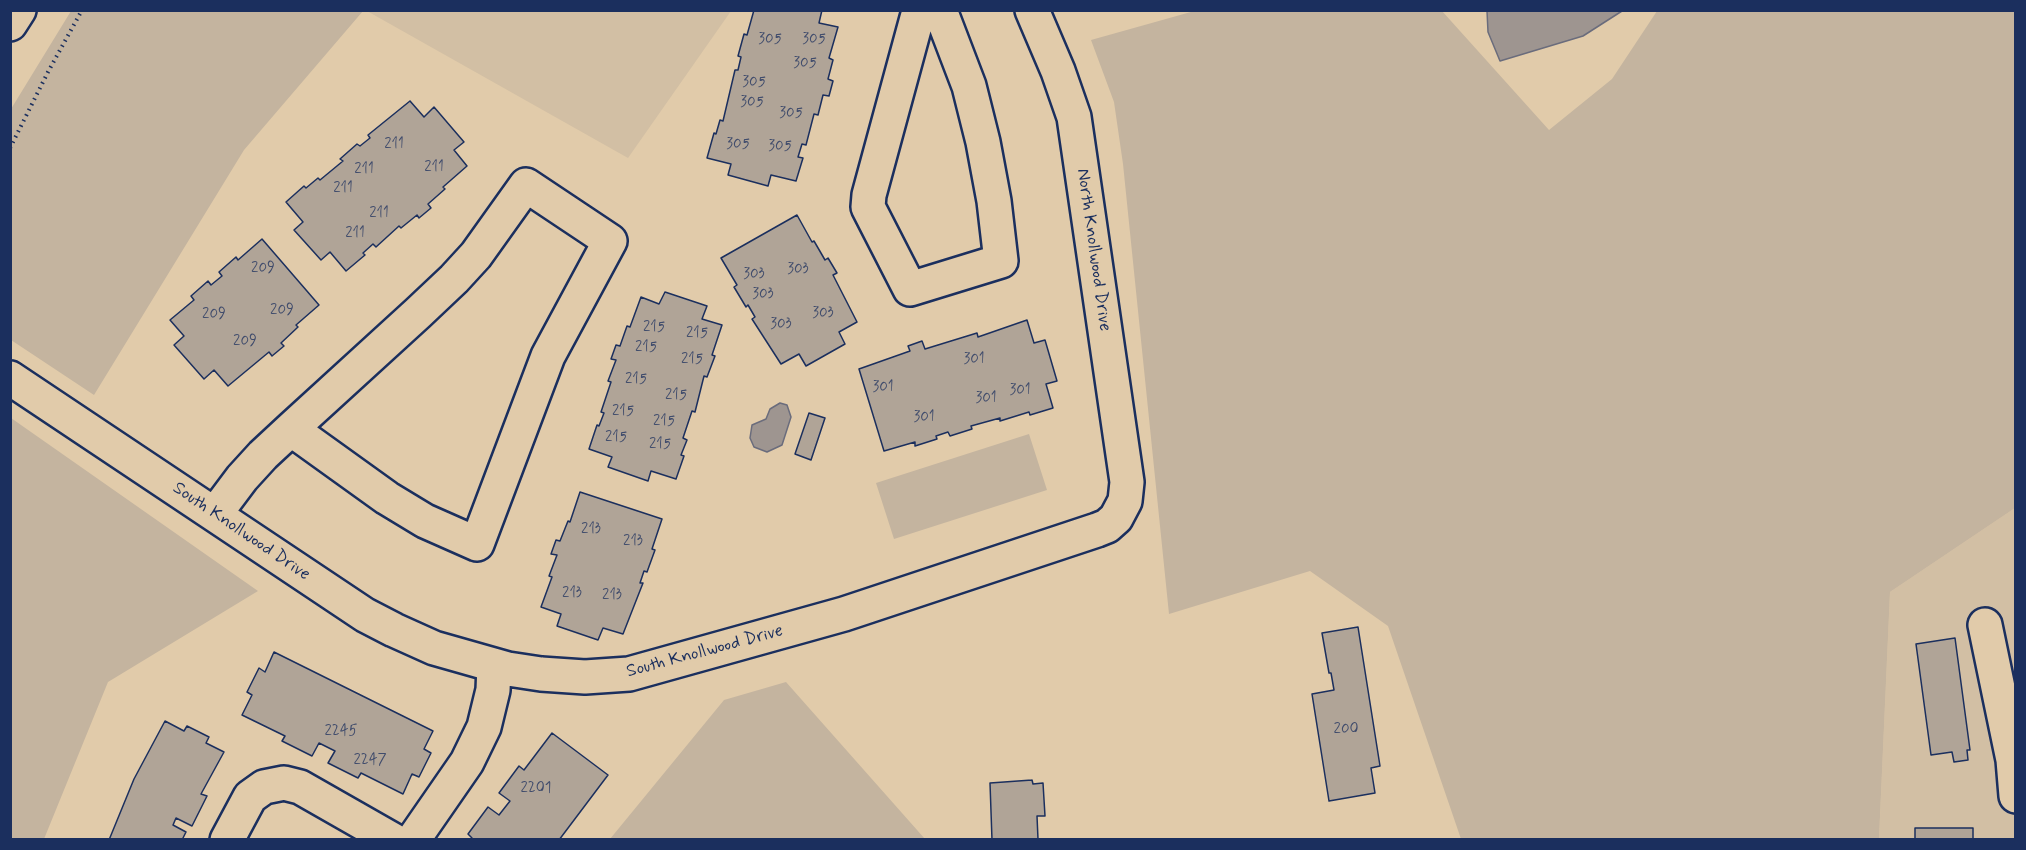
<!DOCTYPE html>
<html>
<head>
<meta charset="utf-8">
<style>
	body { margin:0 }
	#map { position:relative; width:2026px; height:850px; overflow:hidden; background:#e1cbaa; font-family:Mynerve,sans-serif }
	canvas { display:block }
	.frame { position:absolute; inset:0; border:12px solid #1b2f5e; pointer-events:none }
</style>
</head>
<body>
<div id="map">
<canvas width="2026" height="850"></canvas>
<div class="frame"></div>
</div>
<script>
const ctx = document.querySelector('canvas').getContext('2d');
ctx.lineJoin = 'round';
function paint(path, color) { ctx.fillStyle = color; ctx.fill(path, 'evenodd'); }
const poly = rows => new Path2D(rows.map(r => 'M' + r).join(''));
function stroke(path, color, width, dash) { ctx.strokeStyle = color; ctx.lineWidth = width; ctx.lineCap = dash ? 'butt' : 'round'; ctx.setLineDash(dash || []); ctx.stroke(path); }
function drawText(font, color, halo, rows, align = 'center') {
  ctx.font = font + ' Mynerve,sans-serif'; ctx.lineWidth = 4.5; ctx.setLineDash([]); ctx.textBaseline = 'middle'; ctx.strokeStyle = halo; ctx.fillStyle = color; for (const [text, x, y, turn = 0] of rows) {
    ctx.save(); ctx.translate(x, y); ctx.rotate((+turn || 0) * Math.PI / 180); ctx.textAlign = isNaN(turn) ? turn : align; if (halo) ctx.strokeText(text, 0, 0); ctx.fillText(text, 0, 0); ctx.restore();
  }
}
const built = poly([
	[367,11,731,11,628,158],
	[2015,508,2015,839,1879,840,1890,592]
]);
const green = poly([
	[1198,10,1442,11,1549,130,1612,79,1657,11,2015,11,2015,508,1890,592,1879,839,1461,839,1388,626,1310,571,1169,614,1123,164,1114,102,1091,40],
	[71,11,363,11,244,150,94,395,11,340,11,109],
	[11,418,258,591,108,682,44,839,11,839],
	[1029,434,1047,490,894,539,876,483],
	[786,682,925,839,610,839,724,700]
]);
const water = poly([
	[1487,11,1487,10,1622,11,1583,36,1500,61,1488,32,1487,11],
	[780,403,787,405,791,417,782,445,767,452,754,447,750,438,752,425,766,419,770,409,780,403]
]);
const building = poly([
	[754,10,822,10,819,23,838,27,829,58,833,60,828,79,833,81,829,96,823,95,818,115,814,114,806,145,802,144,798,157,803,158,796,181,771,175,768,186,728,175,731,164,707,158,714,133,716,134,720,120,723,121,735,70,738,70,741,57,738,56,744,34,747,35,754,10],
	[410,101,424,117,434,107,464,142,454,150,467,166,443,187,445,189,428,204,431,208,419,218,417,215,401,228,399,226,376,247,373,244,363,253,365,255,346,271,330,252,321,260,294,230,303,222,286,202,304,186,306,188,318,178,320,180,343,161,340,159,357,144,360,146,370,138,368,135,410,101],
	[797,215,812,242,814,241,825,260,828,258,837,273,833,275,857,322,839,332,845,344,806,366,799,354,781,364,752,319,755,317,748,305,746,307,734,287,737,285,721,258,797,215],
	[262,239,319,305,296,325,298,327,281,343,284,346,272,356,269,352,228,386,214,370,204,379,174,345,184,336,170,320,194,300,191,296,208,281,211,285,222,276,219,272,236,257,238,260,262,239],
	[665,292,707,306,702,319,722,325,712,355,715,356,707,377,704,376,695,412,692,411,683,438,687,440,681,455,684,456,676,479,651,471,648,481,608,467,612,457,589,449,597,425,599,426,604,413,601,412,611,382,608,381,616,360,611,359,616,345,620,346,627,326,630,327,641,297,659,304,665,292],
	[1027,320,1034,343,1045,340,1057,381,1046,384,1053,408,1030,415,1029,412,1000,421,1000,418,971,426,972,429,950,436,948,432,936,436,937,439,915,446,915,442,884,451,859,369,910,351,908,346,922,341,925,349,977,333,978,337,1027,320],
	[809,413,825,418,811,460,795,454,809,413],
	[580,492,662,519,652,549,655,550,647,572,644,571,640,583,643,583,623,634,603,628,598,640,557,626,561,614,541,607,552,577,549,576,557,555,551,554,556,540,560,541,568,521,570,522,580,492],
	[1358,627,1380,766,1371,768,1375,793,1329,801,1312,694,1334,690,1331,673,1329,673,1322,633,1358,627],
	[1955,638,1970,750,1967,750,1968,760,1954,762,1952,752,1931,755,1916,644,1955,638],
	[274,652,433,731,424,749,431,753,419,777,412,774,403,794,361,773,358,778,328,763,335,751,319,743,312,756,282,741,285,736,242,715,252,695,247,692,259,668,265,672,274,652],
	[165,721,184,731,187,726,209,737,206,743,224,752,201,794,207,796,192,826,176,818,173,825,186,832,182,840,109,840,134,779,165,721],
	[552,733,608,775,559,840,471,840,472,838,468,834,488,807,499,815,510,801,499,793,519,766,524,770,552,733],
	[1032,780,1033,784,1043,783,1045,816,1037,816,1038,839,992,840,990,783,1032,780],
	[1915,828,1973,828,1973,840,1915,840,1915,828]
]);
const path = poly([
	[10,148,48,72,82,10]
]);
const minor = poly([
	[930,10,917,18,869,195,868,207,910,289,1001,261,994,201,983,142,969,86,940,10],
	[10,378,365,615,394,630,434,648,508,669,541,674,585,677,629,674,844,614,1097,530,1107,526,1116,518,1125,501,1127,482,1074,117,1058,71,1032,10],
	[215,514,242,478,263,455,291,429,418,313,454,279,476,255,526,185,610,241,548,356,477,544,425,521,387,498,291,429],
	[1985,625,2013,760,2016,796],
	[227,840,250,797,264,787,284,783,300,787,393,840],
	[413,840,467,762,484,727,493,690,494,666]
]);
const major = poly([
	[10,24,19,10]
]);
const numberNames = [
	["305",770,40],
	["305",814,40],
	["305",805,64],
	["305",754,83],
	["305",752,103],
	["305",791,114],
	["211",394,145],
	["305",738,145],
	["305",780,147],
	["211",434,168],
	["211",364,170],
	["211",343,189],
	["211",379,214],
	["211",355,234],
	["209",263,269],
	["303",798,270],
	["303",754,275],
	["303",763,295],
	["209",282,311],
	["303",823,314],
	["209",214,315],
	["303",781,325],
	["215",654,328],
	["215",697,334],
	["209",245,342],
	["215",646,348],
	["215",692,360],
	["301",974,360],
	["215",636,380],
	["301",883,388],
	["301",1020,391],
	["215",676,396],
	["301",986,399],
	["215",623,412],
	["301",924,418],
	["215",664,422],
	["215",616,438],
	["215",660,445],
	["213",591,530],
	["213",633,542],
	["213",572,594],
	["213",612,596],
	["200",1346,730],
	["2245",341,732],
	["2247",370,761],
	["2201",536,789]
];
const streetNames = [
	["North Knollwood Drive",1093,250,82],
	["South Knollwood Drive",241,532,34],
	["South Knollwood Drive",705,652,-15]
];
paint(built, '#d2bfa4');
paint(green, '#c4b49f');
paint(water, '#9e9590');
stroke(water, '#6a6c7c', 1.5);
paint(building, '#b0a497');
stroke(building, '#1b2f5e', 1.5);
stroke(minor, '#1b2f5e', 38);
stroke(major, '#1b2f5e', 38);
stroke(path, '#1b2f5e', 4, [1.5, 4.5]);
stroke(minor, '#e1cbaa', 33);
stroke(major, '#e1cbaa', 33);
drawText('15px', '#404c6c', null, numberNames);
drawText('18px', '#1b2f5e', '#e1cbaa', streetNames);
</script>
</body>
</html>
